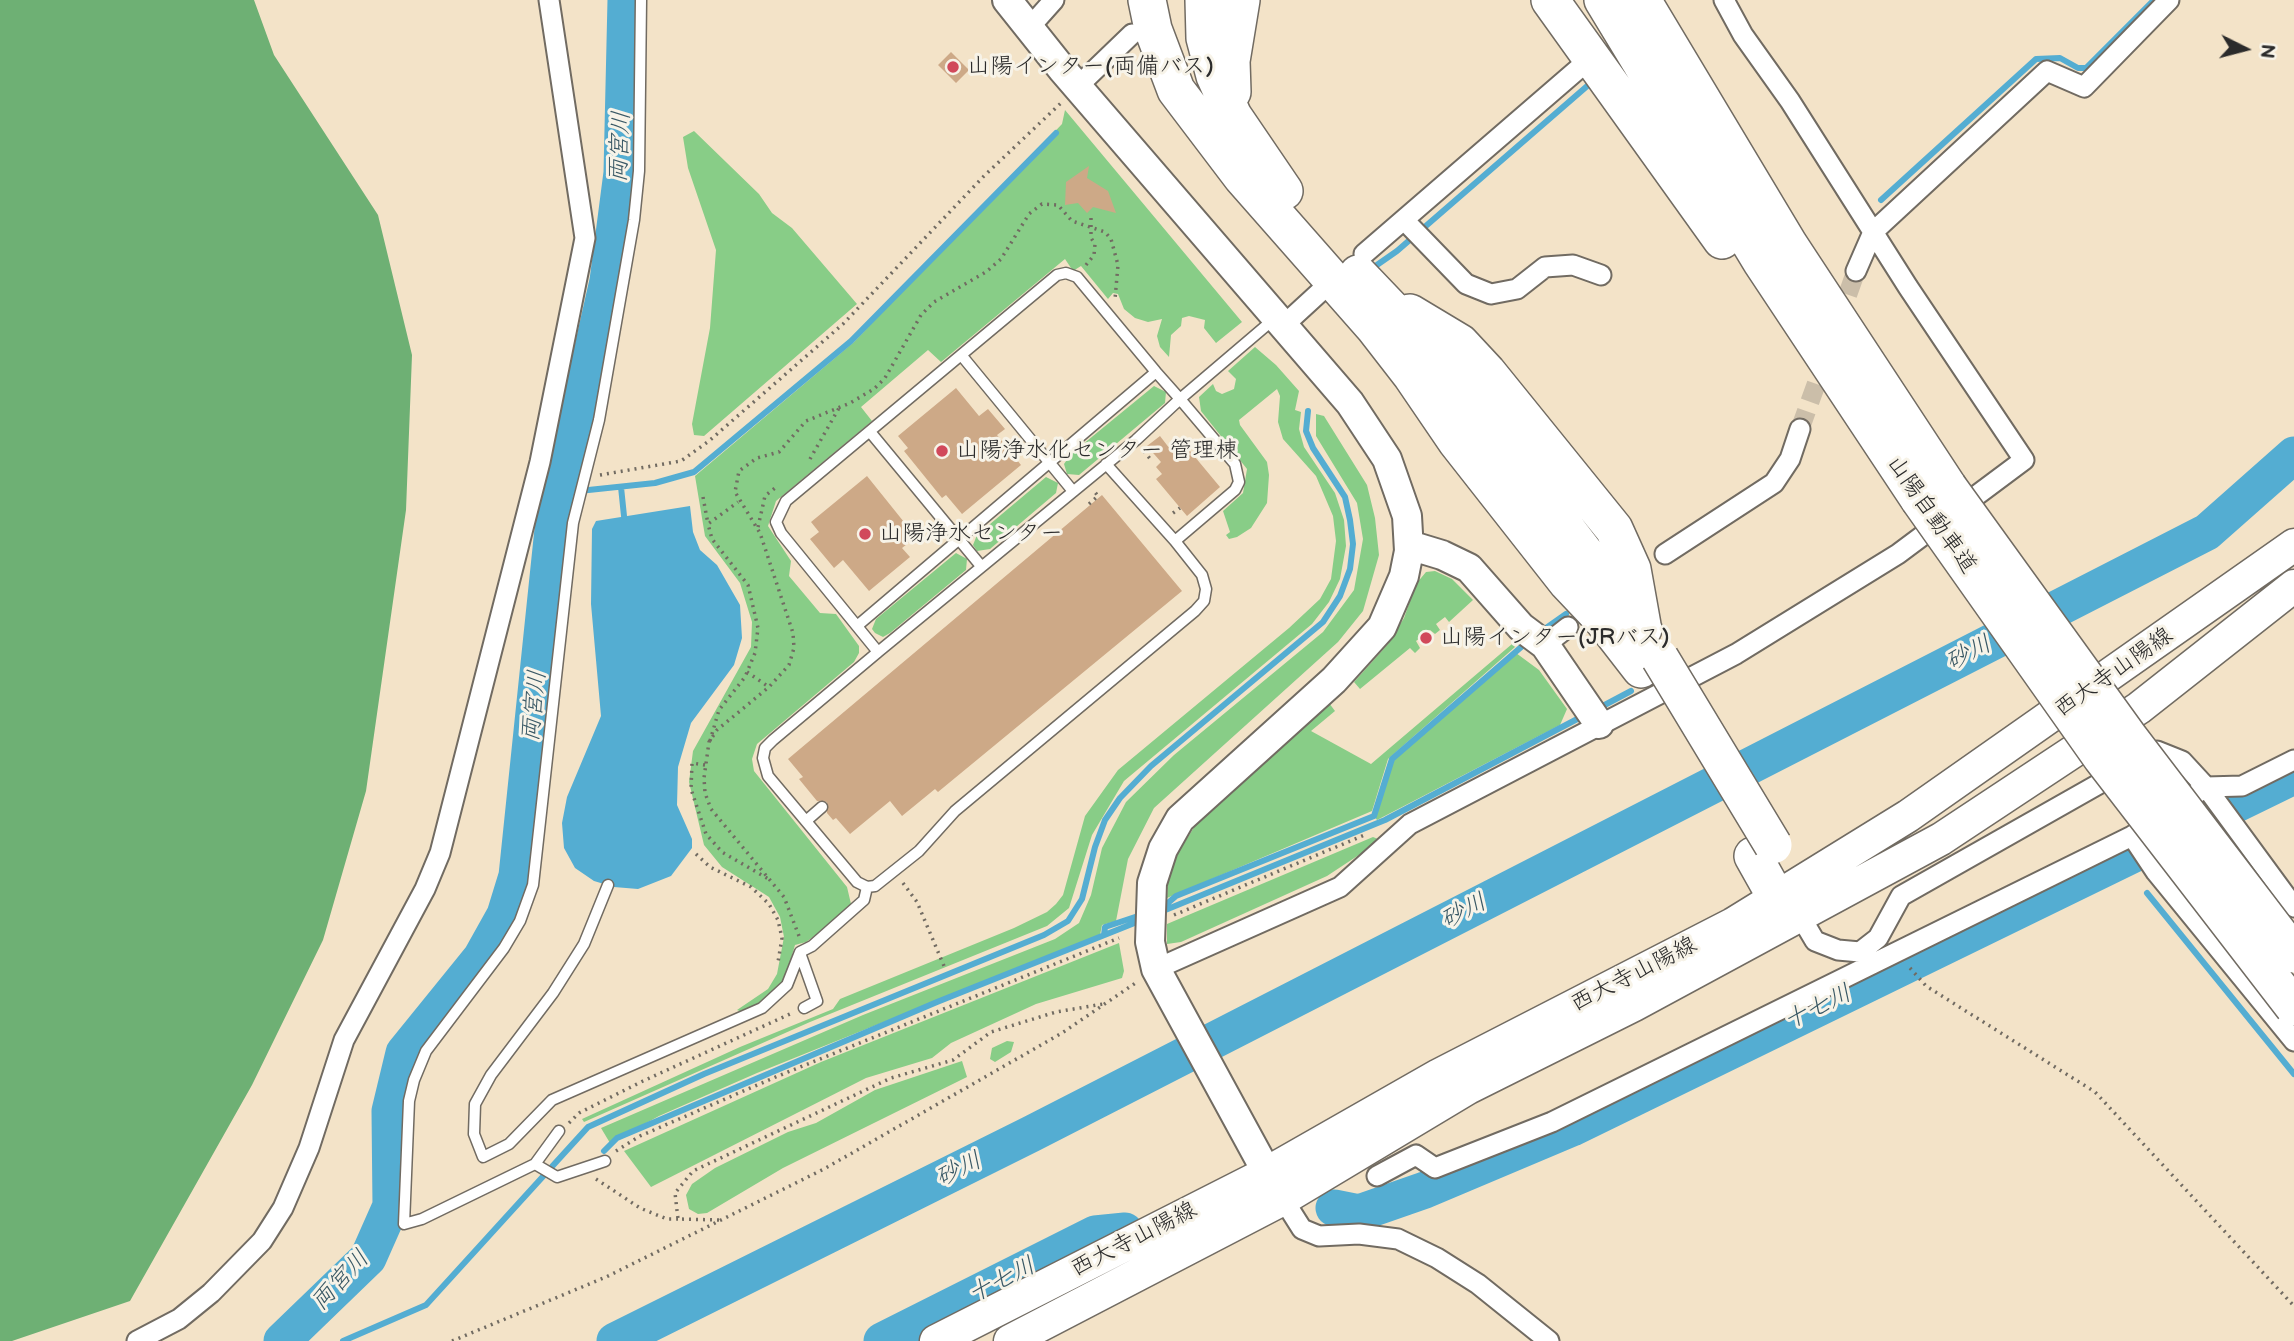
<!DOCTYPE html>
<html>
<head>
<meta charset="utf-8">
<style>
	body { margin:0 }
	#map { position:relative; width:2294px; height:1341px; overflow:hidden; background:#f3e3c8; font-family:"Balsamiq Sans",sans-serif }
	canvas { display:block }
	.north { position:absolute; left:2210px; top:14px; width:70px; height:70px; -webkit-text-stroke:5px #f7f3e8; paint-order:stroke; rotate:96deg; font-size:19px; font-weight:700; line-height:28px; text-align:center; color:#2b2b2b }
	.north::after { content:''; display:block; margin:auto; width:24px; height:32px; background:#2b2b2b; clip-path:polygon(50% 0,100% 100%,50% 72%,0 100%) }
</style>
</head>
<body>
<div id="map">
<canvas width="2294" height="1341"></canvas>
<div class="north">N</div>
</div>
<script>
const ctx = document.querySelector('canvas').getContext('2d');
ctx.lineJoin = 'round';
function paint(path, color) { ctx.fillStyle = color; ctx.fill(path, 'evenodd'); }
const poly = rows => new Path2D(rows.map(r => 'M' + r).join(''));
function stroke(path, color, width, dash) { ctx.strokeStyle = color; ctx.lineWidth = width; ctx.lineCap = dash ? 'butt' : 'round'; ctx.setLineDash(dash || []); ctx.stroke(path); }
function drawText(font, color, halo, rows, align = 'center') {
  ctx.font = font + ' "Balsamiq Sans","Klee One",sans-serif'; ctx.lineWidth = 6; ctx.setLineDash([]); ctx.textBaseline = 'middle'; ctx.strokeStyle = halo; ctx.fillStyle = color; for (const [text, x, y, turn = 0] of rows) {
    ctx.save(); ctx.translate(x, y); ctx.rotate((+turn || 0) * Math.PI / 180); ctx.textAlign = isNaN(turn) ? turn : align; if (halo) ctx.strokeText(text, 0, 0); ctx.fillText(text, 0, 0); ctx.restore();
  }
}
const green = poly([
	[1065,110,1242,322,1216,343,1204,328,1205,320,1189,316,1182,318,1181,326,1171,335,1169,357,1160,347,1157,336,1162,319,1148,322,1135,318,1124,309,1118,294,1113,293,1108,299,1081,266,1073,271,1065,259,941,362,928,350,861,407,872,421,776,501,768,526,791,561,789,576,820,613,836,614,859,646,859,653,854,662,757,744,752,759,754,771,847,887,851,904,842,916,806,942,795,945,785,979,769,998,742,1012,737,1010,768,989,777,974,784,937,780,917,769,897,722,867,704,845,689,782,693,751,751,647,752,622,740,583,705,536,695,476,854,342,1062,124],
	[694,131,759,194,772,213,792,228,857,304,704,436,694,435,692,424,710,328,716,250,688,168,683,137],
	[1255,347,1276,365,1299,391,1295,410,1301,412,1299,429,1304,447,1335,493,1344,520,1346,546,1340,579,1329,602,1312,624,1124,781,1092,835,1069,908,1047,926,810,1022,584,1122,582,1119,740,1047,833,1009,840,999,1014,928,1047,912,1056,904,1063,895,1085,816,1118,770,1289,628,1320,599,1331,579,1336,541,1333,516,1316,476,1283,439,1278,422,1280,396,1277,389,1239,420,1240,425,1267,462,1269,475,1267,503,1251,528,1237,537,1229,539,1226,535,1230,532,1223,511,1243,493,1247,469,1201,411,1199,397,1213,384,1216,391,1222,394,1234,389,1236,379,1228,371],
	[1154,386,1166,392,1165,403,1079,475,1067,474,1064,464,1071,454],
	[1316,414,1324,416,1367,485,1375,518,1379,555,1363,611,1338,642,1154,808,1128,859,1116,921,1102,925,1100,935,757,1073,659,1116,610,1143,601,1128,863,1015,1055,939,1079,923,1091,895,1102,848,1126,802,1174,755,1323,632,1354,590,1363,539,1357,503,1316,436],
	[1046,477,1058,483,1056,493,990,549,977,551,973,545,977,535],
	[956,553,967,559,966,570,890,633,883,637,875,633,872,629,876,619],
	[1435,571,1452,579,1473,600,1449,622,1445,617,1436,624,1440,630,1435,634,1430,630,1416,641,1420,648,1415,653,1410,648,1360,689,1354,682,1388,644,1404,618,1416,584,1426,572],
	[1512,644,1515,647,1388,759,1372,811,1167,898,1168,883,1176,856,1198,821,1247,774,1329,703,1335,711,1311,731,1371,764],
	[1516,653,1539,670,1567,709,1560,725,1377,820,1374,816,1395,758],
	[1373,837,1378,839,1377,843,1327,876,1181,942,1167,944,1167,924],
	[1119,943,1124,971,1122,978,1036,1004,951,1043,932,1058,866,1078,651,1187,624,1151,821,1062],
	[1007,1041,1014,1042,1011,1052,995,1062,990,1059,992,1048],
	[962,1061,967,1077,783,1168,707,1213,698,1214,689,1209,686,1195,692,1184,715,1168,788,1132,816,1123,875,1090]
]);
const forest = poly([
	[0,0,254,0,274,55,378,215,412,355,406,510,366,791,323,940,252,1085,130,1301,12,1341,0,1341]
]);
const water = poly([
	[690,506,693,532,700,550,717,565,740,605,742,638,734,665,691,723,678,767,677,805,692,839,692,848,671,876,638,889,614,887,594,881,575,868,564,848,562,823,567,797,601,716,591,604,592,529,596,521]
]);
const stream = poly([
	[1881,200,2036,59,2060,58,2078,68,2086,68,2154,0],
	[1374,267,1397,251,1593,81],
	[621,487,624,516],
	[560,493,655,483,694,472,851,341,1056,133],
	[1539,633,1566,614],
	[1599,708,1631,691],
	[2147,893,2294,1074],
	[1161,909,1176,896,1374,816,1392,759,1527,642],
	[1158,913,1385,820,1583,716],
	[1104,935,1105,927,1144,914],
	[604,1151,617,1138,937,1002,1142,920],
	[343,1341,426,1305,588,1127,704,1074,1044,935,1068,921,1082,899,1095,847,1105,820,1120,798,1151,766,1323,622,1340,596,1350,569,1353,544,1350,520,1345,497,1313,448,1306,431,1308,411]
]);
const river = poly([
	[1334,1208,1359,1213,1425,1190,1572,1128,2294,776],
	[282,1341,368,1258,391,1206,390,1111,404,1053,481,958,505,915,517,876,554,520,608,281,622,173,626,0],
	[615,1341,1031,1134,2207,532,2294,455],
	[882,1341,1095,1234,1125,1231]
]);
const building = poly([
	[951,52,969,70,956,83,938,65],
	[1089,166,1087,178,1108,191,1116,213,1093,207,1087,213,1078,203,1065,205,1066,182],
	[956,388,979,416,988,409,1005,429,997,435,1021,465,962,514,946,495,942,498,904,451,908,448,898,436],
	[1160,436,1173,453,1178,448,1184,456,1190,451,1220,487,1187,516,1156,479,1162,474,1156,467,1161,462,1147,446],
	[867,476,916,537,902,548,910,557,869,591,843,560,834,568,810,539,819,532,811,522],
	[1102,495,1182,591,938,792,935,789,902,816,890,801,850,834,836,818,833,820,827,813,827,802,817,801,799,779,803,777,788,759]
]);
const streetTunnel = poly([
	[1838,322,1856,271],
	[1800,429,1826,357]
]);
const path = poly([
	[1086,265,1094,255,1095,244,1091,238,1091,213],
	[1144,451,1151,460],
	[810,459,839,408],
	[600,475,681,461,709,441,843,324,984,176,1061,103],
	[703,497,708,524],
	[1089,504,1098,496,1094,491],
	[1173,513,1180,508],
	[758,527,765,496,775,488],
	[747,672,769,687],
	[710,741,719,710,745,677,755,653,758,628,748,585,712,539,708,524,738,502],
	[705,765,692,763,691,789,706,834,722,852,770,880],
	[696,854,710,867,751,887,769,904,778,920,782,938,778,962],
	[903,883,917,902,944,966],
	[1174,915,1367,834],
	[799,936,784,897,711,809,705,793,704,778,709,742,717,730,769,687,789,665,794,648,793,633,760,533,735,492,739,471,757,458,779,452,806,421,850,403,874,389,885,378,921,315,934,302,986,272,1001,259,1029,214,1042,204,1058,205,1072,221,1105,232,1111,239,1118,265,1115,299],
	[1910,968,1926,986,2095,1092,2294,1306],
	[569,1123,579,1113,643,1081,790,1014],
	[616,1151,640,1136,778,1076,1119,938],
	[596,1179,640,1208,667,1219,678,1219],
	[719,1220,678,1219,675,1193,693,1171,891,1078,953,1060,991,1032,1056,1012,1103,1004],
	[452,1341,606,1277,824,1169,1062,1033,1137,982]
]);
const lane = poly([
	[962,356,1072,490],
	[871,433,981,566],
	[1106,464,1175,541,1235,490,1239,482,1235,464,1180,399,1156,372,1077,277,1066,273,1057,275,786,501,776,522,781,533,878,652,1136,440,1180,399,1274,319],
	[857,626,1156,372],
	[878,652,773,740,765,748,763,758,768,776,857,882,867,887,875,886,919,851,955,811,1195,611,1204,601,1206,589,1202,575,1175,541],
	[806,821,822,807],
	[608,885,584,944,553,993,491,1075,475,1104,474,1134,483,1157,509,1144,552,1100,762,1008,787,985,800,952,812,946,864,900,867,887],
	[800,953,817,1001,804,1008],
	[559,1131,535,1164,557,1177,605,1161],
	[535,1164,422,1219,404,1224,409,1101,414,1080,426,1051,504,948,520,921,533,885,573,523,599,420,634,220,639,171,641,0]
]);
const street = poly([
	[1029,28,1054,0],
	[1077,87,1132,34],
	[1405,221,1466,284,1491,294,1517,289,1545,267,1573,265,1601,275],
	[1364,254,1584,64],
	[1856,271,1873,232,2047,71,2084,87,2169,0],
	[1284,325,1320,292],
	[1665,554,1774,483,1790,459,1800,429],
	[1545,645,1568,627],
	[2132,836,2156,872,2294,1041],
	[1799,914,1815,941,1838,950,1860,952,1878,938,1901,896,2157,751,2182,761,2206,787,2294,907],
	[1156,969,1340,887,1410,824,1736,654,1898,554,2024,460,1908,287,1790,101,1743,35,1724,0],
	[1377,1176,1416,1155,1435,1168,1552,1122,2132,836,2206,787,2242,786,2294,760],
	[1283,1199,1302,1229,1319,1236,1359,1234,1398,1239,1437,1258,1478,1284,1549,1341],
	[137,1341,179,1319,211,1293,262,1241,283,1208,309,1148,344,1040,425,889,440,853,540,462,585,238,549,0]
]);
const secondary = poly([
	[1007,0,1062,69,1350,403,1387,459,1407,516,1409,551,1404,576,1382,627,1334,680,1180,819,1163,849,1152,883,1150,942,1156,969,1277,1191],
	[1409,545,1442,555,1469,568,1521,627,1545,645,1599,724]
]);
const primary = poly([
	[936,1341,1267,1173,1439,1075,1733,924,1908,816,2294,545],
	[1010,1341,1283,1199,1468,1088,1634,1005,1941,839,2139,708,2294,586]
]);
const highway = poly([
	[1147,0,1153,29,1176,90,1242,177,1374,327,1412,376,1457,442,1567,582,1603,620,1641,669],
	[1204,0,1205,38,1215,76,1233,116,1284,191],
	[1550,0,1722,240],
	[1603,0,1761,261,1919,499],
	[1642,0,1789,245,1948,487],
	[1232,92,1231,61,1241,0],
	[1358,274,1423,342,1643,629],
	[1410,313,1460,343,1487,372,1614,529,1632,569,1642,625],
	[1753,856,1776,897,1799,914]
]);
const highwayBridge = poly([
	[1948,487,2130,739,2294,954],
	[1919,499,2102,758,2294,1007],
	[1660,658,1773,845]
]);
const markers = [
	[953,67,7,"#d1495b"],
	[942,451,7,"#d1495b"],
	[865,534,7,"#d1495b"],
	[1426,638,7,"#d1495b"]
];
const poiNames = [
	["山陽インター(両備バス)",967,67],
	["山陽浄水化センター 管理棟",956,451],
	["山陽浄水センター",879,534],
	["山陽インター(JRバス)",1440,638]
];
const streetNames = [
	["山陽自動車道",1931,515,55],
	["西大寺山陽線",2114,673,-35],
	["西大寺山陽線",1634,975,-27],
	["西大寺山陽線",1134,1240,-27]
];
const waterNames = [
	["両宮川",621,147,-87],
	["砂川",1969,654,-27],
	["両宮川",535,706,-84],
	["砂川",1464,912,-27],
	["十七川",1818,1008,-26],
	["砂川",959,1170,-26],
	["両宮川",341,1281,-47],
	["十七川",1002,1281,-27]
];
paint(green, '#88cd87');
paint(forest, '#6eb074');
paint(water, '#54add2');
stroke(stream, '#54add2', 6);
stroke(river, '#54add2', 37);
paint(building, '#cda987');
stroke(streetTunnel, '#cbbea9', 19, [19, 10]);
stroke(lane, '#716b62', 13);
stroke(street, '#716b62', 23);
stroke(secondary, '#716b62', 32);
stroke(primary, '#716b62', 35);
stroke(highway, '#716b62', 40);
stroke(path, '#716b62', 3.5, [2, 5]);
stroke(lane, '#fff', 10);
stroke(street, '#fff', 19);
stroke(secondary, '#fff', 28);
stroke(primary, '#fff', 32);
stroke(highway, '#fff', 37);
stroke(highwayBridge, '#716b62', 40, []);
stroke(highwayBridge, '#fff', 37);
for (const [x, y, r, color] of markers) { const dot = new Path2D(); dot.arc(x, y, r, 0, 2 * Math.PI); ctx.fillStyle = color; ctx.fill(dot); stroke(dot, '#f7f3e8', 2.5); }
drawText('23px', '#2b2b2b', '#f7f3e8', poiNames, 'left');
drawText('23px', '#2b2b2b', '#f7f3e8', streetNames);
drawText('italic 24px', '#395865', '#f7f3e8', waterNames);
</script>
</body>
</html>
